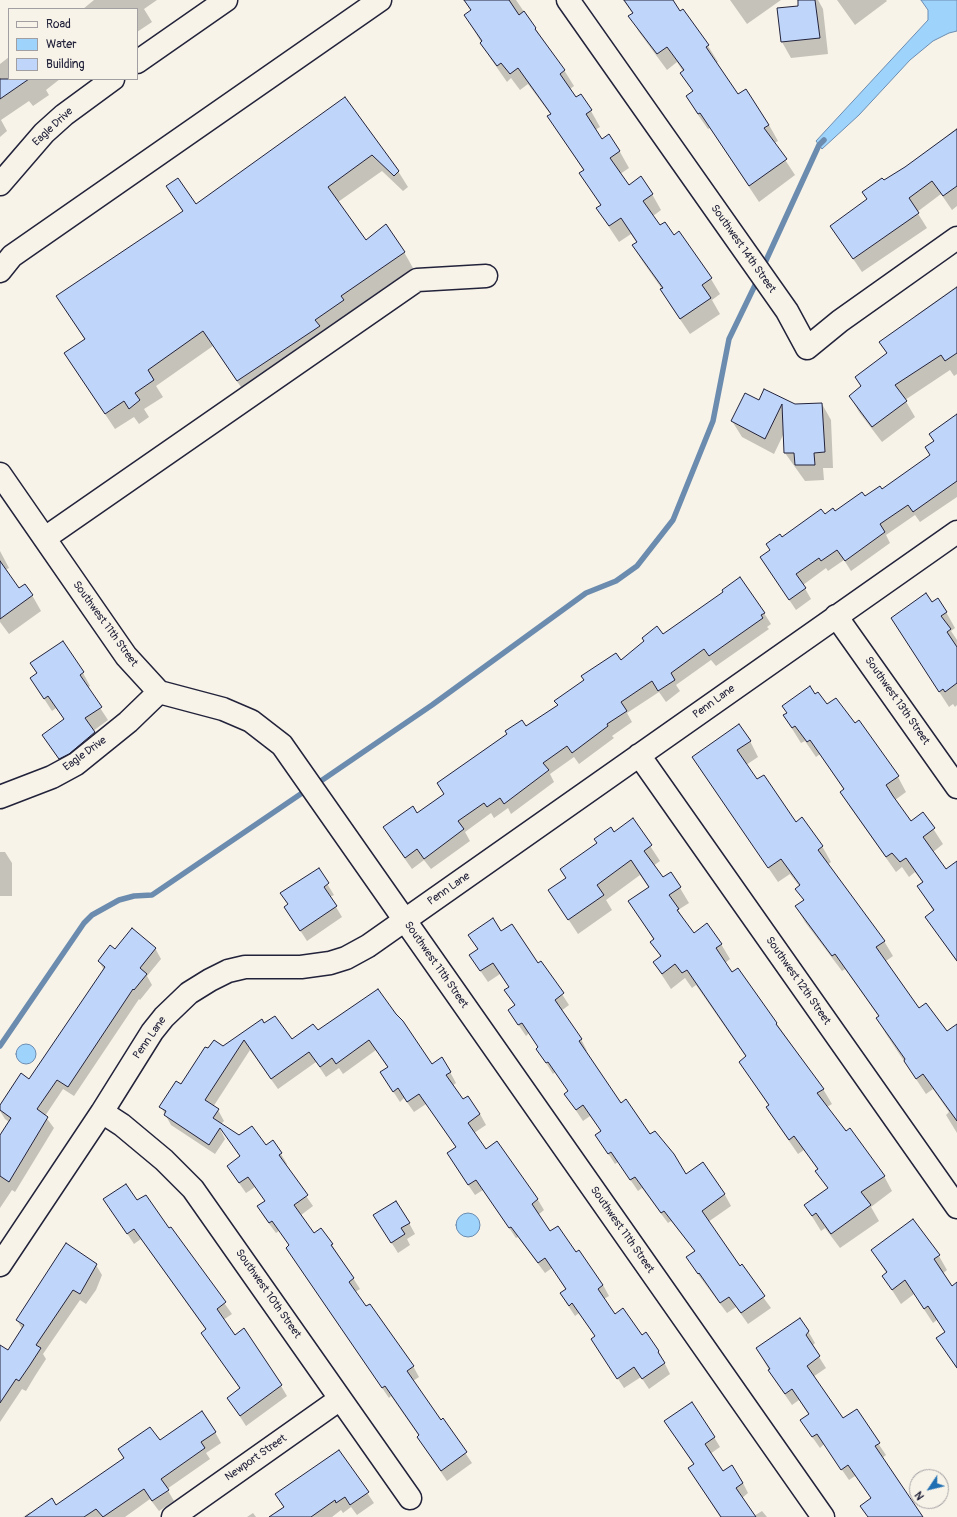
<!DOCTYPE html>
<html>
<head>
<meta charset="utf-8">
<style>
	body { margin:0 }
	#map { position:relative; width:957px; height:1517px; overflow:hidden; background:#f7f3e8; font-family:Pangolin,sans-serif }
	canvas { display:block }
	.legend { position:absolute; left:8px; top:8px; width:130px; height:72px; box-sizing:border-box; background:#f7f3e8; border:1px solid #a29fa3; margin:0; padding:5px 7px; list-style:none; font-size:12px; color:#22223b }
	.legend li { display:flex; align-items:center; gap:8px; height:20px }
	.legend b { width:20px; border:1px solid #a29fa3 }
	.north { position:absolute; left:909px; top:1469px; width:40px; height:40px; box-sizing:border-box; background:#f7f3e8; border:1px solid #a29fa3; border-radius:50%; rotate:235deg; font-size:11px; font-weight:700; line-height:16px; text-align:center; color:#22223b }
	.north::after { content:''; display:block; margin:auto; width:14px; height:18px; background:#1f6fb2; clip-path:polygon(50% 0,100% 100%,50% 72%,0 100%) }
</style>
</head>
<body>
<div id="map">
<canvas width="957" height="1517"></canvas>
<ul class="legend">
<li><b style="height:5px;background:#f7f3e8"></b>Road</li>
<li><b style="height:11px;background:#9ed3fc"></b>Water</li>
<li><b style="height:11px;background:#c0d5fa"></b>Building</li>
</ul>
<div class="north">N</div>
</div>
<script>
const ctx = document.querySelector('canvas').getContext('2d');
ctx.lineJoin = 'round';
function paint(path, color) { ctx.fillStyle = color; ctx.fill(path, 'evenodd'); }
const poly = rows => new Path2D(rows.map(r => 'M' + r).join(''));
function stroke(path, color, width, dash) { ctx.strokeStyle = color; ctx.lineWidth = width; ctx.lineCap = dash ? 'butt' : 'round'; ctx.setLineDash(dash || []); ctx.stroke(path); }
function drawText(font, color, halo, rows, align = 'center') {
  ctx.font = font + ' Pangolin,sans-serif'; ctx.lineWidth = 3.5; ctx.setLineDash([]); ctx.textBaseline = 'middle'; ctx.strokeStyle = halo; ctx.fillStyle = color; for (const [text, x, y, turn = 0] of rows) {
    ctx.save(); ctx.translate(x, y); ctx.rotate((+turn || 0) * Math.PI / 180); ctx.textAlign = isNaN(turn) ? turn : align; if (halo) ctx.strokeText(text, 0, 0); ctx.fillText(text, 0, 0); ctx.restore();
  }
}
const water = poly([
	[921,0,957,0,957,31,949,33,933,41,910,60,859,115,822,149,816,141,928,20,928,10,921,0],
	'16 1054a10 10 0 1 1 20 0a10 10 0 1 1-20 0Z',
	'456 1225a12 12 0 1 1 24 0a12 12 0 1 1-24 0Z'
]);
const shadow = poly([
	[94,0,157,0,144,9,152,22,137,32,137,9,83,9],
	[464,0,516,0,564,70,574,86,570,89,576,98,581,95,591,111,600,127,595,130,602,140,608,136,620,152,629,168,620,174,629,186,652,194,661,210,653,216,660,226,674,236,711,279,720,294,712,300,720,314,690,334,671,306,662,289,643,262,633,246,637,243,631,234,619,242,607,224,598,208,601,206,581,174,584,171,558,132,549,116,551,115,528,84,520,90,511,78,507,82,491,59,465,15,471,11],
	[623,0,672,0,680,13,683,10,708,46,718,62,716,63,738,95,769,125,778,141,774,143,795,175,759,202,710,128,708,129,696,112,687,96,693,92,681,73,683,71,677,62,667,70,639,32,630,16,633,14],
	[730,0,781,0,747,24],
	[799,0,818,0,823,9,828,54,791,58,782,42,778,9,800,6],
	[837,0,886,0,887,1,855,25],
	[9,57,9,79,60,79,46,90,49,95,33,106,29,101,1,120,7,131,0,137,0,64],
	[345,99,398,171,408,187,403,191,382,171,338,202,366,241,404,252,413,268,350,312,353,316,247,396,213,346,156,386,163,397,144,409,149,417,139,424,134,417,115,429,65,354,85,340,67,312,183,212,167,186,195,205],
	[957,128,957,206,952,210,941,194,917,212,927,228,862,272,831,226,868,200,863,192,884,182,905,168],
	[957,286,957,374,954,376,950,370,905,400,915,417,882,442,859,412,850,396,862,387,856,377,887,354,880,342,917,318,915,316],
	[759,401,795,405,822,404,831,420,833,468,823,468,824,480,805,481,785,453,784,433,774,454,742,437,732,421],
	[957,418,957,497,920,522,915,515,886,535,890,543,851,571,844,560,828,571,826,568,803,585,811,599,796,610,761,558,771,550,782,539,825,516,835,513,882,491,931,456,934,442,930,434],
	[0,551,9,568,5,570,19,589,32,595,41,611,9,634,0,622],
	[931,603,946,612,955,628,951,631,957,640,957,705,955,707,953,704,949,707,901,633],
	[764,613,771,624,767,627,769,629,716,666,711,660,676,685,680,691,666,702,659,692,627,713,632,722,612,736,614,738,579,764,574,757,550,774,554,782,511,814,508,808,494,818,491,813,465,832,470,841,431,869,424,860,412,869,390,838,384,827,417,814,445,795,526,728,620,661,663,636],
	[31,664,83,673,90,686,87,688,108,720,93,731,102,746,67,772,43,735,65,720,56,708,52,711,39,691,31,678,37,674],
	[815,696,898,777,906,792,895,800,911,822,923,813,943,844,933,852,946,870,957,862,957,962,926,917,934,912,918,886,923,883,915,872,909,877,902,867,896,872,850,807,841,792,844,790,820,754,816,757,805,741,801,743,784,716],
	[750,741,758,757,746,765,757,781,795,824,822,846,831,862,827,865,884,941,893,956,886,961,919,1009,947,1032,957,1032,957,1133,946,1115,949,1112,933,1089,926,1094,886,1034,877,1019,879,1017,845,969,842,971,805,922,796,907,804,901,797,889,800,887,790,874,778,882,693,758],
	[633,820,660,861,653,866,663,879,671,873,689,903,678,910,686,923,694,934,721,944,730,959,725,963,732,973,738,969,823,1089,832,1104,827,1107,884,1176,892,1191,871,1207,879,1221,840,1248,825,1228,821,1231,805,1205,828,1189,817,1171,818,1170,804,1150,798,1154,776,1122,767,1107,769,1106,740,1062,746,1057,696,985,692,988,685,978,671,989,654,963,661,958,652,942,654,940,629,901,649,888,640,875,606,900,612,910,578,934,549,890,566,878,561,869],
	[0,852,5,852,12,863,12,896,0,896],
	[318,869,334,895,330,897,342,917,307,941,285,907,288,905,282,894],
	[501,932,538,964,541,962,569,1005,561,1011,581,1039,587,1051,585,1052,621,1104,686,1175,703,1164,725,1195,731,1206,708,1222,771,1308,748,1324,736,1307,727,1313,694,1269,696,1252,671,1221,668,1223,642,1188,638,1191,618,1162,615,1164,596,1135,602,1132,590,1116,583,1121,565,1094,569,1092,555,1072,553,1074,544,1060,537,1049,539,1048,529,1033,526,1036,509,1011,515,1006,506,990,510,988,500,974,488,982,477,966,478,950,469,935],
	[155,948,161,959,147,976,152,985,140,1000,139,999,74,1096,63,1089,45,1116,54,1128,15,1192,12,1190,0,1208,0,1137,9,1122,5,1119,0,1111,0,1106,29,1080,104,970,99,961,115,950],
	[378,990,431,1066,450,1072,456,1083,452,1086,462,1101,467,1097,480,1114,486,1125,474,1133,486,1150,496,1143,538,1200,544,1210,538,1215,550,1232,576,1254,603,1285,609,1296,604,1299,615,1315,642,1336,646,1333,659,1352,670,1374,649,1389,641,1377,624,1388,592,1339,596,1337,579,1313,575,1316,567,1304,561,1293,566,1290,552,1268,545,1273,518,1237,516,1238,483,1190,475,1195,454,1164,457,1148,426,1104,414,1112,404,1098,400,1102,381,1073,388,1068,376,1050,343,1074,339,1068,326,1077,316,1062,278,1089,250,1050,213,1107,218,1110,224,1121,221,1124,239,1136,281,1154,287,1164,285,1166,313,1206,301,1215,314,1234,321,1230,332,1245,360,1289,355,1292,413,1366,419,1377,413,1381,441,1421,443,1420,472,1463,447,1481,424,1447,418,1437,419,1436,391,1396,389,1398,293,1258,290,1246,279,1231,276,1233,264,1217,258,1207,266,1201,255,1187,246,1193,234,1176,228,1166,240,1157,222,1129,220,1129,225,1139,215,1154,171,1125,161,1107,181,1085,208,1050,223,1047,264,1025,291,1040,317,1032],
	[105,1200,137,1202,169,1230,171,1228,232,1314,223,1320,235,1336,281,1386,287,1396,246,1426,228,1398,240,1389,202,1333,206,1330,141,1239,134,1244],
	[409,1223,415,1234,407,1239,410,1245,398,1253,381,1226],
	[872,1250,939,1256,947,1270,942,1274,951,1287,957,1283,957,1369,938,1339,946,1333,937,1320,933,1323,914,1294,901,1304,883,1276,887,1274],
	[96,1265,102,1275,96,1290,86,1304,80,1300,43,1354,46,1359,35,1376,26,1391,22,1389,0,1422,0,1346,8,1352,22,1329,17,1320],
	[808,1331,815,1343,812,1346,826,1368,813,1377,843,1420,856,1411,886,1455,882,1458,923,1517,868,1517,862,1506,872,1499,855,1476,849,1480,824,1444,820,1448,808,1431,809,1415,799,1400,792,1405,776,1382,757,1349],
	[671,1431,714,1437,720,1447,710,1454,723,1472,743,1483,748,1493,742,1498,754,1516,762,1511,767,1517,720,1517,689,1468,694,1465],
	[215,1432,221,1443,206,1453,210,1459,167,1489,174,1501,159,1511,150,1499,125,1517,23,1517,30,1512,31,1514,56,1506,160,1442],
	[339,1451,374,1503,357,1515,351,1507,343,1513,341,1510,332,1517,271,1517,284,1507,276,1494],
	[253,1513,256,1517,247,1517]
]);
const stream = poly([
	[763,267,819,145,824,140],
	[315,785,432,705,586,593,616,581,637,566,673,520,713,421,729,339,758,279],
	[0,1046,84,923,92,915,119,900,134,896,152,895,308,789]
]);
const building = poly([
	[464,0,509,0,519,15,524,11,536,28,535,29,565,70,560,74,576,97,581,94,592,110,586,114,602,139,609,134,620,151,610,158,629,185,641,176,653,194,643,201,660,225,665,222,674,235,679,231,712,278,702,285,711,298,680,319,660,289,663,288,632,245,637,242,621,218,609,226,596,208,601,205,579,173,584,170,547,116,551,114,518,68,510,74,501,63,497,66,480,43,482,41,464,15,471,10,464,0],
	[624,0,673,0,680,11,683,9,709,45,706,47,738,94,746,89,769,125,764,128,787,159,749,186,700,113,698,114,686,96,693,91,680,73,684,70,667,47,657,54,628,16,633,13,624,0],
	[798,0,815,0,820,38,781,42,777,8,798,6,798,0],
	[0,79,29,79,0,99,0,79],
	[345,97,399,171,394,176,372,155,328,187,366,240,386,224,405,252,341,296,344,300,315,320,320,326,237,381,203,331,148,370,154,380,135,393,140,400,129,409,124,401,105,414,64,353,85,339,56,296,183,211,166,186,178,178,196,204,345,97],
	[957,129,957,186,943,196,932,181,909,198,919,213,853,259,830,226,867,199,862,192,882,178,884,180,905,167,957,129],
	[957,287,957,353,945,361,941,355,895,385,907,401,872,427,849,396,861,386,855,377,887,353,879,342,957,287],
	[764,389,795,404,822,403,825,452,814,453,815,465,795,465,794,453,784,453,782,404,765,439,731,421,745,393,759,400,764,389],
	[957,414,957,481,913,512,908,505,880,524,885,532,845,561,837,550,821,561,819,558,796,574,806,588,789,600,760,557,770,550,766,544,780,534,782,537,821,509,825,514,833,508,835,511,862,492,865,496,880,486,882,489,930,455,925,447,934,441,929,434,957,414],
	[0,561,19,588,25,584,33,595,0,619,0,561],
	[740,577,765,613,761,615,763,618,709,656,704,649,671,673,675,680,658,691,652,681,621,702,627,711,607,724,608,726,572,753,567,746,543,763,549,770,504,804,500,798,487,807,484,803,458,821,464,829,424,859,417,849,405,858,383,827,413,806,417,813,444,794,437,783,507,734,505,731,522,720,526,726,558,705,554,701,584,680,581,676,616,653,621,660,644,641,642,638,657,626,663,634,723,592,722,590,740,577],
	[926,593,932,602,938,598,947,612,941,616,951,629,947,632,957,647,957,683,945,692,943,689,939,692,891,618,926,593],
	[63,641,84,672,80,675,102,707,85,718,95,732,69,754,59,759,42,735,64,719,48,696,44,699,30,678,37,673,30,663,63,641],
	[810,686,815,694,818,692,827,704,836,698,855,723,859,720,899,776,886,785,893,796,911,821,923,812,935,828,923,837,946,869,957,861,957,961,925,917,934,910,917,886,923,882,906,858,900,862,892,853,886,857,840,792,844,789,810,740,807,742,795,726,792,728,783,715,787,713,782,706,810,686],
	[739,724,751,741,737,750,757,779,764,775,796,822,802,817,823,846,818,850,885,941,876,947,919,1008,926,1003,947,1031,957,1024,957,1121,923,1074,916,1079,904,1061,905,1059,876,1018,879,1016,835,954,832,956,795,906,804,900,795,889,800,885,781,859,768,868,692,757,739,724],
	[633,818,652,845,644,851,663,877,671,872,681,887,669,895,679,909,677,910,694,933,707,923,722,944,716,948,732,972,738,968,777,1023,776,1024,824,1089,817,1093,846,1131,850,1128,885,1176,861,1192,871,1205,831,1234,816,1213,812,1216,804,1205,828,1188,815,1171,818,1169,794,1136,789,1140,766,1107,769,1105,739,1062,746,1056,687,970,682,973,675,964,662,974,653,962,661,956,650,942,654,939,628,901,649,887,631,860,597,885,604,895,568,920,548,890,566,878,560,869,597,843,594,839,611,827,614,832,633,818],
	[319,868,329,883,324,887,337,906,300,931,284,907,288,904,280,893,319,868],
	[493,918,501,931,512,924,538,963,541,961,564,993,555,1000,582,1039,579,1041,621,1103,626,1099,650,1134,655,1131,674,1154,686,1174,703,1162,725,1194,702,1211,740,1266,742,1264,765,1296,741,1313,729,1297,720,1303,699,1273,698,1274,686,1257,695,1251,664,1211,661,1213,635,1177,630,1180,611,1152,608,1154,595,1135,601,1131,583,1105,576,1110,564,1094,568,1091,548,1062,546,1063,536,1049,538,1047,522,1023,518,1025,508,1010,515,1005,504,990,509,987,493,963,480,971,469,955,478,949,468,935,493,918],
	[132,928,156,948,140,968,147,974,134,990,133,989,68,1087,57,1080,37,1109,48,1117,9,1182,0,1176,0,1135,11,1118,0,1110,0,1105,21,1073,29,1079,105,967,98,961,110,945,115,949,132,928],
	[378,989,396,1014,403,1021,432,1064,442,1057,451,1072,446,1075,463,1099,468,1096,480,1114,468,1123,486,1149,497,1141,538,1199,532,1204,550,1231,558,1226,576,1252,579,1250,603,1285,598,1289,615,1314,623,1308,642,1335,646,1332,659,1351,658,1352,665,1363,642,1379,634,1367,617,1379,591,1339,595,1336,572,1303,569,1306,560,1293,566,1289,545,1258,538,1263,511,1227,509,1228,476,1180,468,1185,447,1153,456,1147,419,1094,407,1102,398,1088,393,1092,380,1072,388,1067,369,1040,336,1064,332,1058,320,1067,309,1052,271,1079,244,1040,205,1100,219,1109,213,1118,239,1135,252,1126,266,1145,273,1140,282,1153,279,1155,308,1195,294,1205,314,1233,321,1228,333,1244,331,1245,354,1278,349,1282,366,1306,370,1304,414,1366,407,1371,441,1420,443,1418,467,1452,441,1471,417,1437,419,1435,385,1386,382,1388,286,1248,289,1245,272,1221,269,1223,257,1206,265,1201,248,1177,239,1183,227,1166,240,1156,220,1128,209,1145,164,1115,166,1111,159,1107,176,1081,181,1084,205,1047,208,1048,214,1040,223,1046,262,1019,264,1023,275,1016,292,1039,313,1024,318,1030,378,989],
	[126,1184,137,1200,146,1195,169,1228,171,1227,226,1302,217,1309,235,1335,244,1328,282,1385,240,1416,227,1398,240,1388,201,1333,206,1329,134,1229,127,1234,103,1199,126,1184],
	[396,1201,410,1223,401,1228,405,1234,391,1243,373,1215,396,1201],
	[913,1219,940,1255,934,1259,952,1286,957,1282,957,1368,936,1338,945,1332,928,1306,924,1309,905,1280,892,1290,882,1276,887,1272,871,1250,913,1219],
	[66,1243,97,1264,80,1294,73,1290,36,1345,41,1348,30,1365,19,1381,16,1379,0,1403,0,1345,8,1350,24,1325,16,1320,66,1243],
	[800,1318,809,1331,806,1335,820,1356,807,1366,843,1418,857,1409,880,1443,875,1446,923,1517,868,1517,860,1506,871,1498,848,1465,841,1470,817,1434,812,1437,800,1420,809,1414,792,1389,785,1394,768,1370,770,1369,756,1348,800,1318],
	[692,1402,715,1437,705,1444,723,1471,732,1465,743,1483,736,1488,756,1517,721,1517,688,1468,694,1464,664,1421,692,1402],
	[202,1411,216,1432,201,1442,205,1448,161,1479,169,1490,152,1501,144,1489,103,1517,96,1509,84,1517,25,1517,52,1498,56,1505,124,1458,118,1449,150,1427,160,1440,202,1411],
	[339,1450,369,1492,350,1505,345,1497,336,1503,335,1500,311,1517,269,1517,284,1507,275,1494,339,1450]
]);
const minor = poly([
	[568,0,787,311,807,348,840,321,957,238],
	[137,62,226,0],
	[0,184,44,133,64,115,113,79],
	[0,271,12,256,380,0],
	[0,474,126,656,159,692,223,709,251,721,282,745,823,1517],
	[45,538,417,280,486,276],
	[836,616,957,787],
	[639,755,957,1207],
	[0,797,52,777,76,764,128,722,159,692],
	[102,1112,122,1125,164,1160,193,1189,410,1498],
	[0,1265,102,1112,152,1032,164,1017,189,993,210,980,228,971,245,967,301,967,330,963,346,958,368,946,957,532],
	[173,1517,340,1399]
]);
const streetNames = [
	["Eagle Drive",53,127,-43],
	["Southwest 14th Street",743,249,55],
	["Southwest 11th Street",105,624,54],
	["Southwest 13th Street",897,701,55],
	["Penn Lane",714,702,-36],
	["Eagle Drive",85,754,-36],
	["Penn Lane",449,889,-35],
	["Southwest 11th Street",436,965,55],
	["Southwest 12th Street",798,981,55],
	["Penn Lane",150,1038,-55],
	["Southwest 11th Street",622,1230,55],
	["Southwest 10th Street",268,1294,55],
	["Newport Street",256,1458,-35]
];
paint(water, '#9ed3fc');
stroke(water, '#6c8caf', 1);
paint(shadow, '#0003');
stroke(stream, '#6c8caf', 5.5);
paint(building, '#c0d5fa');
stroke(building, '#22223b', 1);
stroke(minor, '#22223b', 25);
stroke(minor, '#f7f3e8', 22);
drawText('11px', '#22223b', '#f7f3e8', streetNames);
</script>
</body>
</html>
